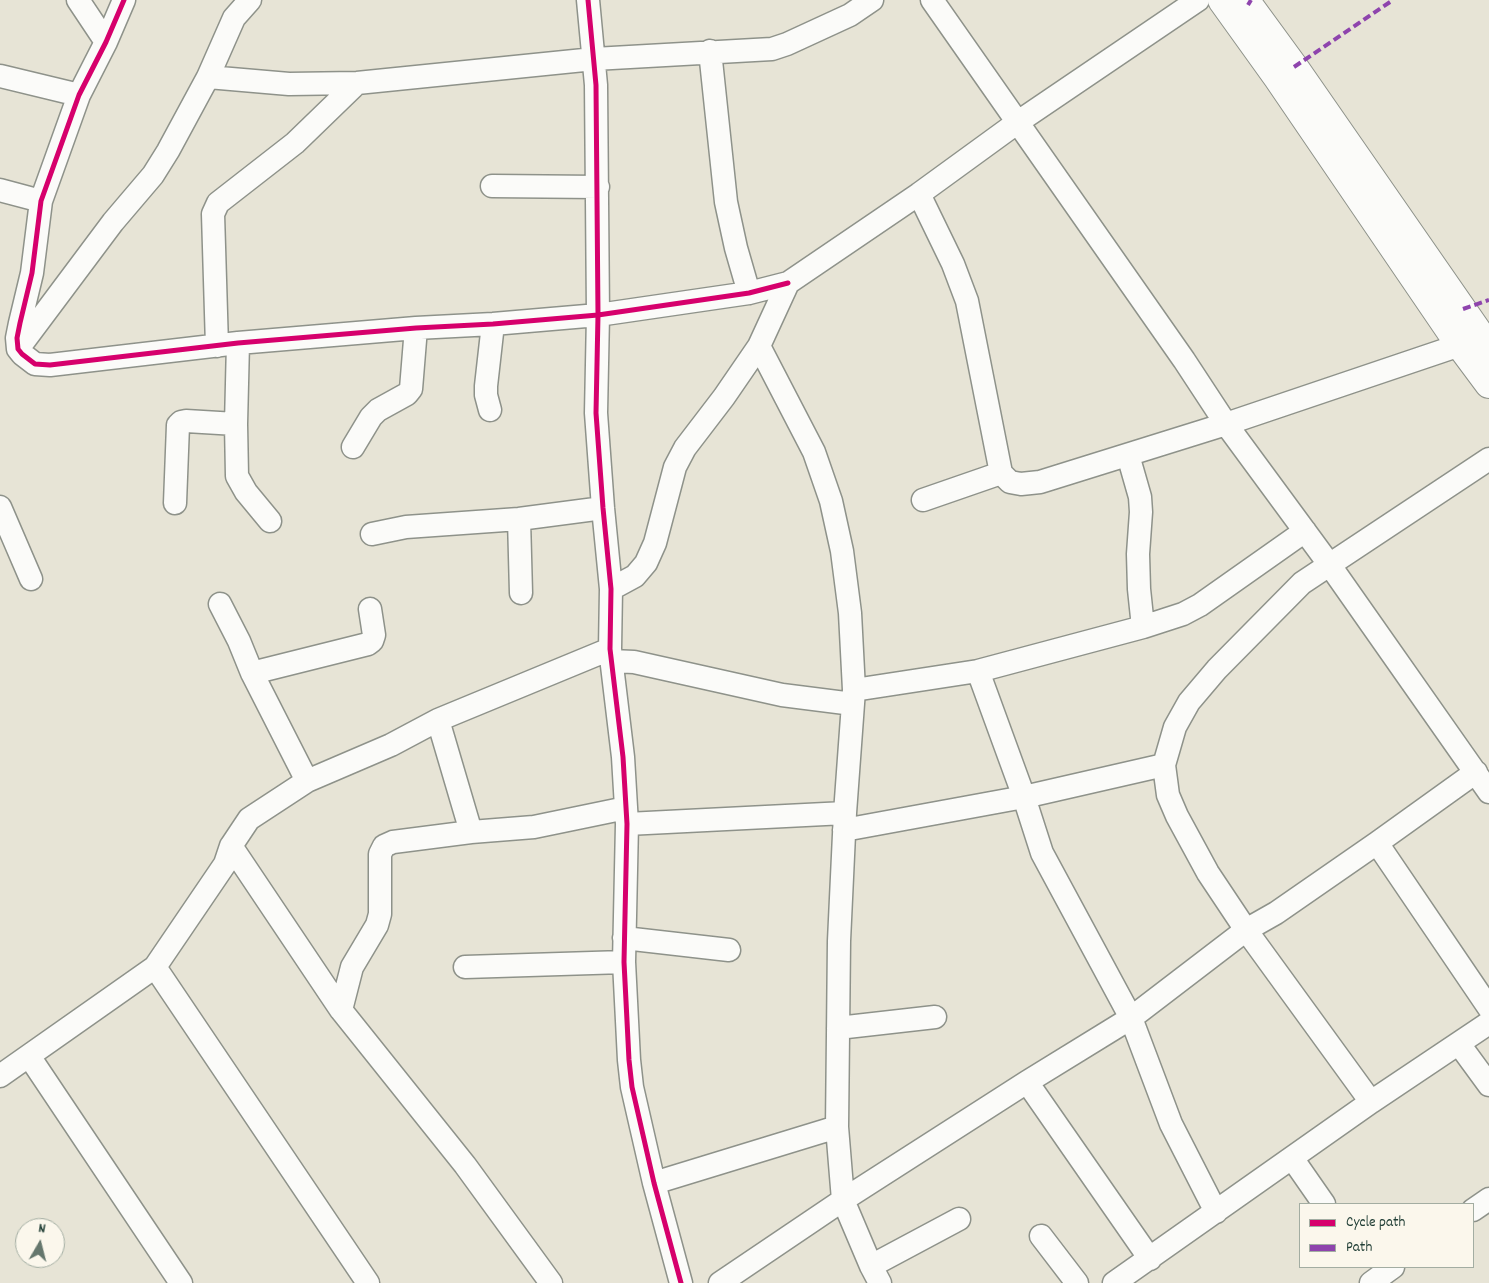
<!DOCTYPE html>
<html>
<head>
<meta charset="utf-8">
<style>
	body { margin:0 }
	#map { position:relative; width:1489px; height:1283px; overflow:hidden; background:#e7e4d6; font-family:Dekko,sans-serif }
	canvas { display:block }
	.legend { position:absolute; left:1299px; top:1203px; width:175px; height:65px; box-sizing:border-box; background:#fbf7ec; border:1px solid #a3ada2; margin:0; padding:6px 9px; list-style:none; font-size:15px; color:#1f3d34 }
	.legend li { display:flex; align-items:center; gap:10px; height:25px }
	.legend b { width:25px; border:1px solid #a3ada2 }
	.north { position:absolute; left:15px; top:1218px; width:50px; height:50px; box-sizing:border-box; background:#fbf7ec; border:1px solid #a3ada2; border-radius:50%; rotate:8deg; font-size:14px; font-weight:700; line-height:20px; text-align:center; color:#1f3d34 }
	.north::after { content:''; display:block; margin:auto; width:18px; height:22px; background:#65776d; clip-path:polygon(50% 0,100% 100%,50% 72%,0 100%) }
</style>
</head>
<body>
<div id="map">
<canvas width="1489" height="1283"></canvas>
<ul class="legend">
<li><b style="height:6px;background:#d6006c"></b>Cycle path</li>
<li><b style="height:6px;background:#8e44ad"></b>Path</li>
</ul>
<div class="north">N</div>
</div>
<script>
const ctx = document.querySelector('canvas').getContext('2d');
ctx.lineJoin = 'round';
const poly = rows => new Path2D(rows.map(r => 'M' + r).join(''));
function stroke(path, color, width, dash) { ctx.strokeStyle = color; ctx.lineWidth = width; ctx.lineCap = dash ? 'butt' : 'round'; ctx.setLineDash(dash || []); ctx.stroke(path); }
const minor = poly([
	[78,0,106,42],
	[124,0,106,42,79,95,41,201,32,273,20,323,17,338,18,349,22,354,35,364,50,365,238,343,416,328,493,324,598,315,749,293,788,283],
	[588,0,596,85,598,315,596,413,603,508,611,589,610,649,623,757,627,824,624,962,629,1060,632,1087,654,1183,681,1283],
	[932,0,1184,360,1226,424,1329,564,1489,792],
	[710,51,726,202,736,248,749,293],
	[0,76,79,95],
	[208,77,289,84,357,83,594,59,772,49,787,44,850,15,872,0],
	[492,186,598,187],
	[0,190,41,201],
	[919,194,953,264,967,301,1001,473,1010,482,1021,484,1040,482,1226,424,1460,345],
	[238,343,236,424,237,476,246,492,270,521],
	[217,346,213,214,218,203,295,143,357,83],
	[759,346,814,452,831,501,842,551,850,613,854,690,845,813,839,941,837,1127,843,1200,871,1266,880,1283],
	[18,349,113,222,153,175,168,151,208,77,234,18,250,0],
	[490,410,486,395,486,386,493,324],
	[353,447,371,417,378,410,407,394,411,389,416,328],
	[1128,455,1140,497,1141,512,1138,554,1139,589,1143,627],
	[923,500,1001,473],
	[175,503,178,425,181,422,186,421,236,424],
	[0,507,31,579],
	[519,519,521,593],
	[372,534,406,527,519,519,603,508],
	[611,589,635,576,646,563,655,543,675,467,685,448,724,397,759,346,788,283,919,194,1018,122,1198,0],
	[220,604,239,641,252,673,307,781],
	[611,661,634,662,782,695,853,704],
	[978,671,1024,797,1042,853,1131,1018,1171,1124,1216,1212],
	[252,673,368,644,372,641,374,635,370,609],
	[854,690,978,671,1143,627,1183,614,1200,605,1305,531],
	[627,824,845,813],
	[844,830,1024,797,1164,765],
	[471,832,534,827,626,808],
	[1377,843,1489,1008],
	[231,846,341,1010,465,1165,551,1283],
	[624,938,729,950],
	[155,967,368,1283],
	[465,967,624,962],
	[341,1010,352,967,377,925,380,914,380,854,384,846,393,842,471,832,438,720],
	[838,1028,935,1017],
	[1459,1044,1489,1085],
	[29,1056,181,1283],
	[0,1076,155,967,225,864,231,846,249,819,307,781,391,745,438,720,610,649],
	[1027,1082,1150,1259],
	[1371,1102,1246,930,1208,873,1177,816,1168,795,1164,765,1175,727,1189,702,1217,669,1302,583,1489,459],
	[1292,1158,1324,1204],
	[654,1183,837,1127],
	[1473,1210,1489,1199],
	[1041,1236,1077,1283],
	[871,1266,959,1219],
	[720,1283,843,1200,1027,1082,1131,1018,1246,930,1276,913,1377,843,1476,772],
	[1114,1283,1371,1102,1489,1023],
	[1371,1283,1393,1267]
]);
const major = poly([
	[1222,0,1278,78,1460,345,1489,384],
	[1245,0,1294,67,1489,348]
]);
const quiet = poly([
	[1248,5,1251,0],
	[1294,67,1393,0],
	[1463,309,1489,300]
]);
const cycleway = poly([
	[124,0,106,42,79,95,41,201,32,273,20,323,17,338,18,349,22,354,35,364,50,365,238,343,416,328,493,324,598,315,749,293,788,283],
	[588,0,596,85,598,315,596,413,603,508,611,589,610,649,623,757,627,824,624,962,629,1060,632,1087,654,1183,681,1283]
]);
stroke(minor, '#8e928a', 25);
stroke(major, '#8e928a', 30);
stroke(minor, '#fbfbf9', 22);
stroke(major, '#fbfbf9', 28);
stroke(quiet, '#8e44ad', 4, [8, 4]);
stroke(cycleway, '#d6006c', 5);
</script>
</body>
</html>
